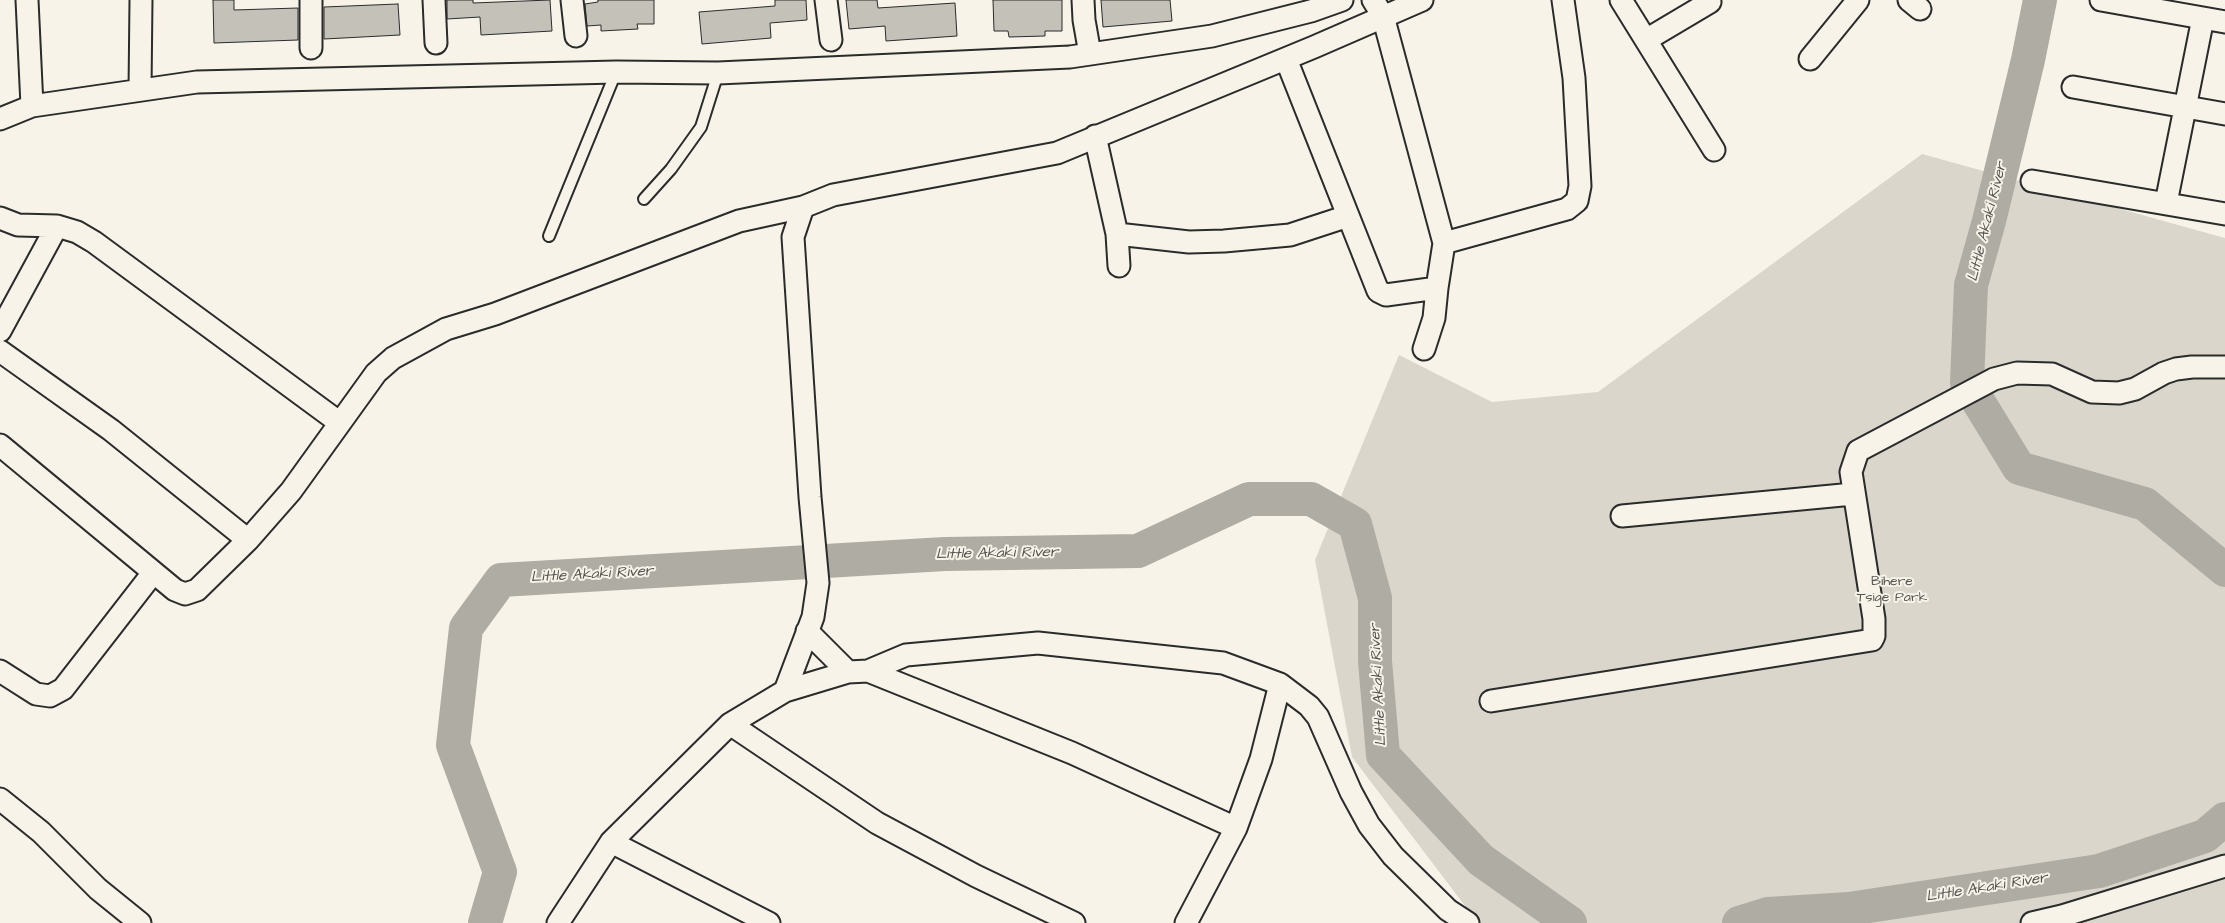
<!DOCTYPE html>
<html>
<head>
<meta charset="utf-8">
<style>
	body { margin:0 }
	canvas { display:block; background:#f7f3e8 }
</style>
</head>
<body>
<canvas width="2225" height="923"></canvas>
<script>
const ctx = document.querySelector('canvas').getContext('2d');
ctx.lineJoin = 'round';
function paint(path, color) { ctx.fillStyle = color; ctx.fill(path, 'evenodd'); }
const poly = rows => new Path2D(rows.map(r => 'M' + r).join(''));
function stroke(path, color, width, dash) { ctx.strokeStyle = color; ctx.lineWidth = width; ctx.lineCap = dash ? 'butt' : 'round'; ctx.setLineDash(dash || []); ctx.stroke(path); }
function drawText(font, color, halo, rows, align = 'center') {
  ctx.font = font + ' "Architects Daughter",sans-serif'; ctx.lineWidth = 4; ctx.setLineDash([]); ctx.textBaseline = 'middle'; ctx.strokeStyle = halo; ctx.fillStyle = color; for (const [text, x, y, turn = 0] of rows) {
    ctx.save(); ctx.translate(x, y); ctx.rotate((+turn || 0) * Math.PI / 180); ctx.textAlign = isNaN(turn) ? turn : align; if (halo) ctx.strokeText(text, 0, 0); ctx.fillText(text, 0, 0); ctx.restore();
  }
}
const green = poly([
	[1922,154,2225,238,2225,923,1478,923,1352,757,1315,560,1399,355,1492,402,1598,392]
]);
const river = poly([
	[2040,0,2028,60,1989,221,1971,285,1967,383,2019,468,2145,504,2225,570],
	[485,923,500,872,453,745,466,628,501,580,945,554,1138,551,1249,499,1311,499,1355,524,1375,598,1375,661,1383,755,1481,860,1570,923],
	[1739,923,1768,914,1849,909,2099,871,2205,836,2225,819]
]);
const building = poly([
	[213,0,234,0,234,10,298,8,298,40,214,43,213,0],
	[447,0,473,0,473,3,550,0,552,31,481,35,480,17,447,19,447,0],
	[598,0,654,0,654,24,637,24,638,29,601,31,601,25,587,26,585,4,598,2,598,0],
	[775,0,806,0,807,20,770,23,771,38,702,44,699,12,775,6,775,0],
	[846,0,877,0,878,8,955,3,957,36,886,41,885,26,849,29,846,0],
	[993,0,1062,0,1062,31,1045,31,1045,36,1009,37,1008,31,994,31,993,0],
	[1101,0,1170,0,1172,21,1103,27,1101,0],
	[398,4,400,35,324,39,324,7,398,4]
]);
const service = poly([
	[644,199,671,169,701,127,718,73],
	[549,236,616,72]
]);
const minor = poly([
	[27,0,32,106],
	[434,0,436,43],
	[572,0,576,36],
	[826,0,831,40],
	[1083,0,1084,20,1090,54],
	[1621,0,1714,150],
	[1909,0,1920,9],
	[2101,0,2225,22],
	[1646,40,1710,2],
	[311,48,311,0],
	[1286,59,1378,291,1386,295,1437,288,1444,243,1383,16,1373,0],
	[1810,59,1858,0],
	[2073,87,2225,114],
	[140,90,141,0],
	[0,119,32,106,197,82,616,72,718,73,1070,57,1212,36,1311,11,1342,0],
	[1095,136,1117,234,1119,266],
	[2032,181,2225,214],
	[2166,203,2203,18],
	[0,218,18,225,57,226,77,232,94,242,340,423],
	[1117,234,1189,242,1224,241,1290,235,1348,216],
	[1444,243,1567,209,1577,201,1580,186,1574,78,1563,0],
	[0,331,57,226],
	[1424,349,1434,318,1437,288],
	[0,351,111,430,248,540],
	[0,445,175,590,185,594,197,590,248,540,291,491,376,373,393,358,446,329,495,314,739,221,803,207,833,195,1057,153,1314,47,1422,0],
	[1622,516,1853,494],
	[807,631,848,672],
	[0,671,36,694,50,696,63,689,153,573],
	[868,671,1072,753,1236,828],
	[1280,684,1309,706,1318,717,1351,792,1369,825,1393,856,1448,910,1468,923],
	[785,691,848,672,868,671,906,655,1038,643,1223,663,1280,684,1261,759,1236,828,1186,923],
	[1491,701,1872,640,1874,636,1874,619,1851,472,1858,451,1994,379,2017,373,2052,374,2092,392,2119,393,2135,389,2164,373,2176,369,2192,367,2225,367],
	[730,724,877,823,976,876,1074,923],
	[0,799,41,832,98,889,140,923],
	[611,842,769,923],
	[558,923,611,842,730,724,785,691,813,617,818,583,810,497,793,237,803,207],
	[2032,923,2062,916,2225,866]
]);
const parkNames = [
	["Bihere",1892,582],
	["Tsige Park",1892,598]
];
const waterNames = [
	["Little Akaki River",1988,222,-76],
	["Little Akaki River",997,554,-1],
	["Little Akaki River",592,575,-3],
	["Little Akaki River",1379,685,-93],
	["Little Akaki River",1987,888,-9]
];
paint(green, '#dad6cc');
stroke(river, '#afaca4', 34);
paint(building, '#c4c1b9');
stroke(building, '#2b2b2b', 1);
stroke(service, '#2b2b2b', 14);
stroke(minor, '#2b2b2b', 25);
stroke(service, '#f7f3e8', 10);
stroke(minor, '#f7f3e8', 21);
drawText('14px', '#575653', '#f7f3e8', parkNames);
drawText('italic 15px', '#53524f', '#f7f3e8', waterNames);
</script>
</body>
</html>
